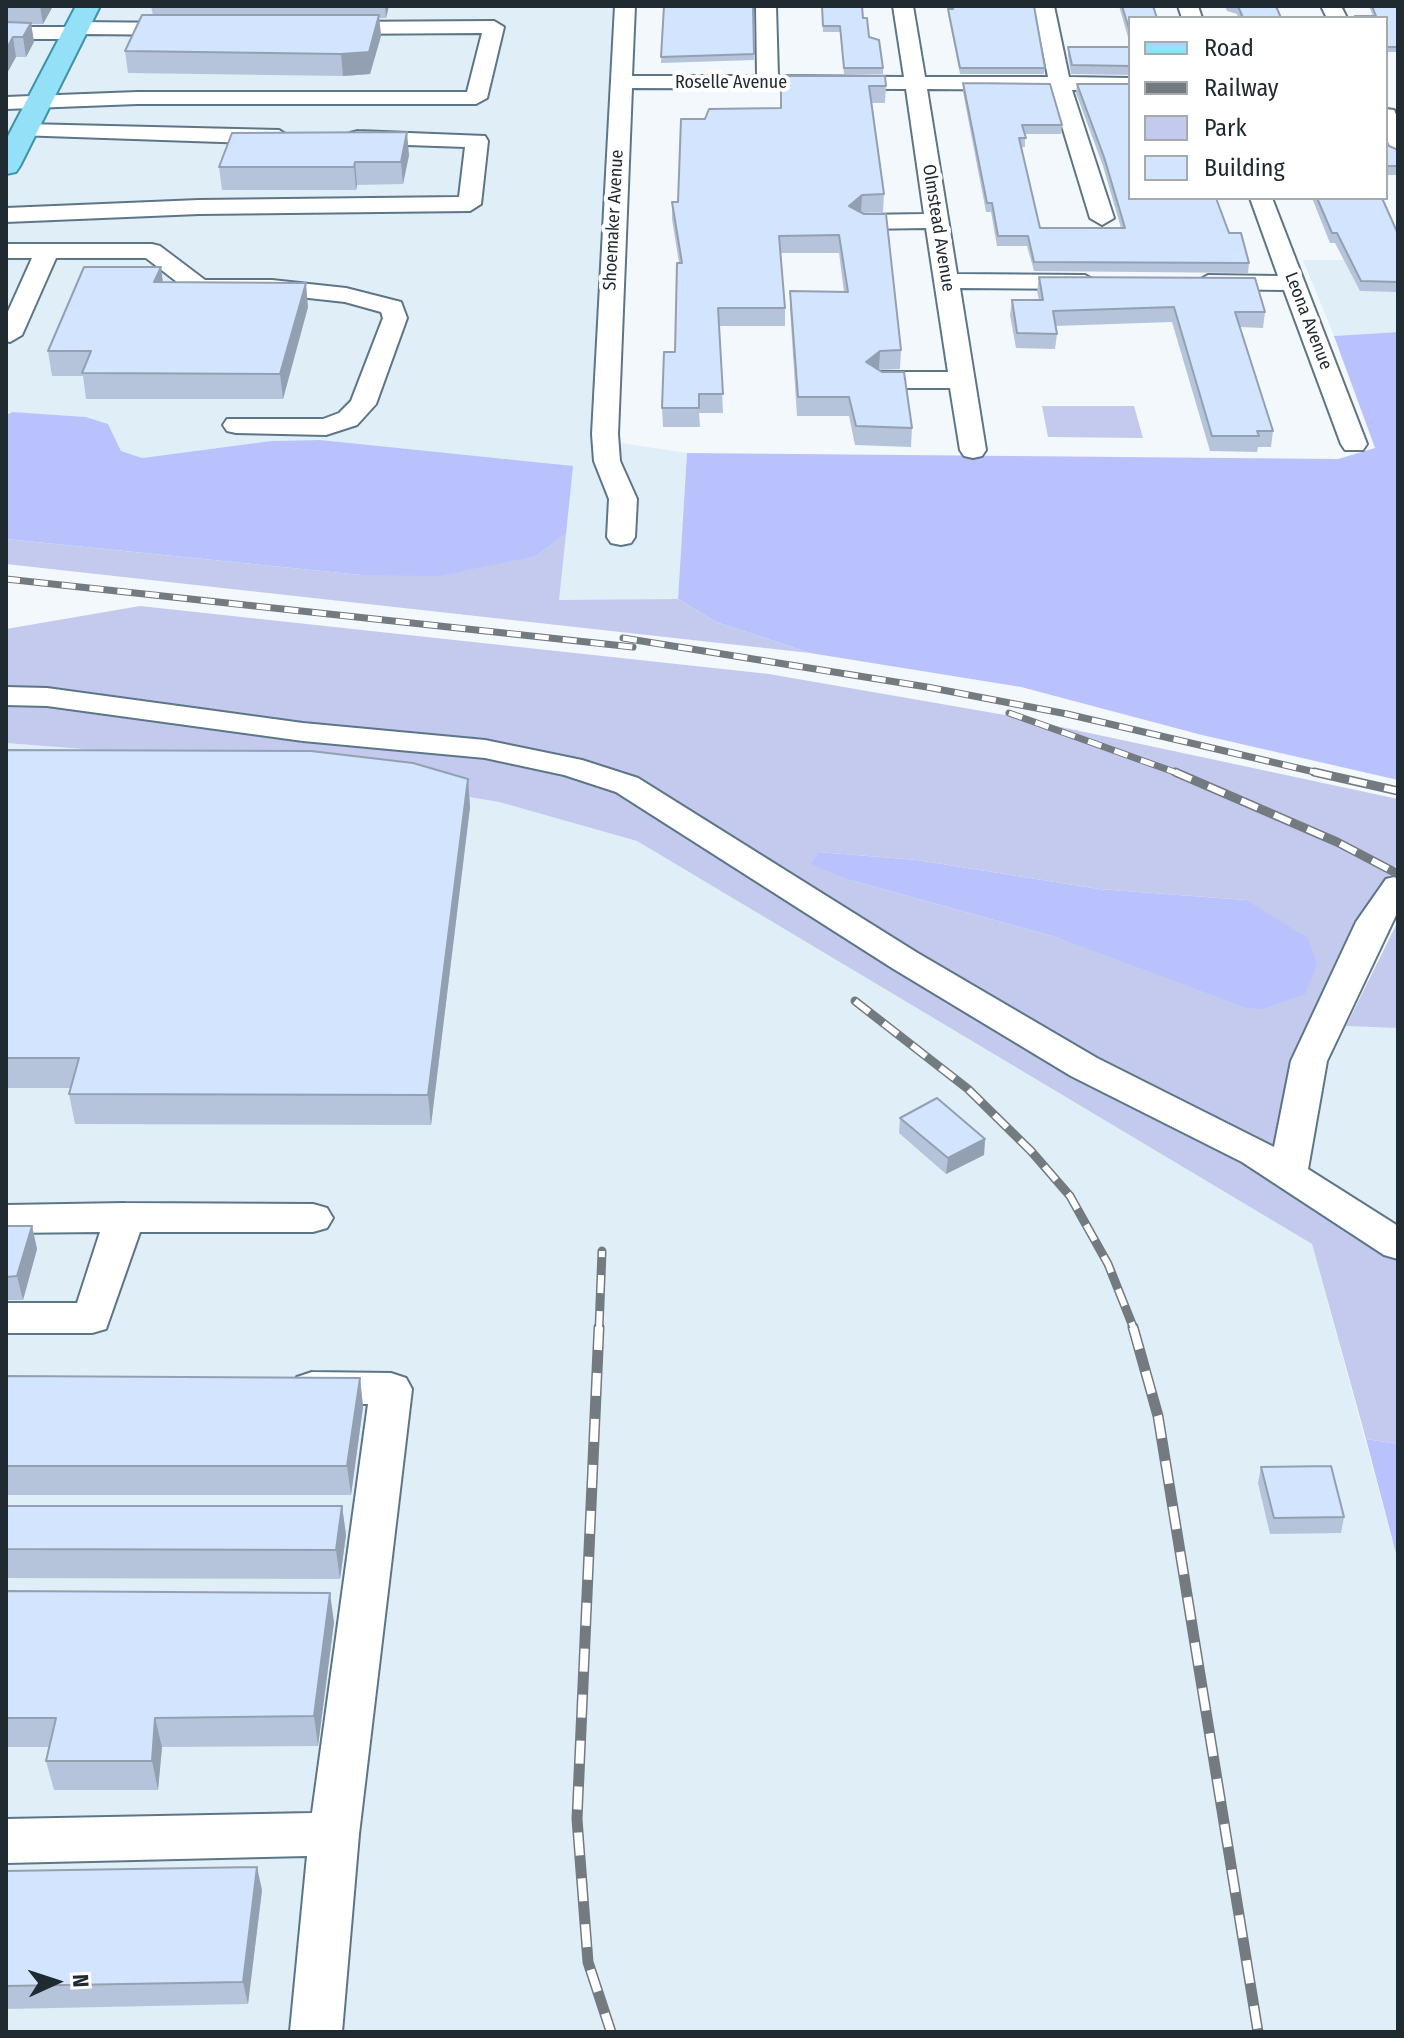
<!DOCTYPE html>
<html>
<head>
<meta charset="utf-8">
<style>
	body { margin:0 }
	#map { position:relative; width:1404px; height:2038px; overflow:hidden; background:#f3f8fc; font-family:"Fira Sans Condensed",sans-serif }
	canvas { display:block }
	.frame { position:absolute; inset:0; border:8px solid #202a31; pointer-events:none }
	.legend { position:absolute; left:1128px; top:16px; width:260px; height:184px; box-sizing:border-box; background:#fff; border:2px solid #a6aaad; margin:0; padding:10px 14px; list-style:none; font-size:24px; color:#202a31 }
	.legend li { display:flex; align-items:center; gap:16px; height:40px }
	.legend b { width:40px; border:2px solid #a6aaad }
	.north { position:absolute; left:16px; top:1942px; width:80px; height:80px; -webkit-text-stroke:6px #fff; paint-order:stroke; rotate:87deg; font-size:22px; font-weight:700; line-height:32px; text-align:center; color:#202a31 }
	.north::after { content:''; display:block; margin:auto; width:28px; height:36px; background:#202a31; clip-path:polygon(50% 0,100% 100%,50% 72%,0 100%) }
</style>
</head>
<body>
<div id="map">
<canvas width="1404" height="2038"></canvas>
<div class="frame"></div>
<ul class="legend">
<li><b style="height:10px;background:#94e0f6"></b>Road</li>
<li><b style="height:10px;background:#737b80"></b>Railway</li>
<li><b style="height:22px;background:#c4caed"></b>Park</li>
<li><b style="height:22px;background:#d2e4fe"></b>Building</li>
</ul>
<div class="north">N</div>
</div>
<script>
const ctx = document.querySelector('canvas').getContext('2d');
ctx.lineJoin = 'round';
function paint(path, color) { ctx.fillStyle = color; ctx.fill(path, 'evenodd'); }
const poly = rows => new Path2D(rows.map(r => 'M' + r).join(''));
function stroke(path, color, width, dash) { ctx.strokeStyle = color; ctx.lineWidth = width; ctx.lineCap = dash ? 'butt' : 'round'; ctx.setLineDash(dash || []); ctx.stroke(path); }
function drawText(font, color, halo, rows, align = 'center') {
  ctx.font = font + ' "Fira Sans Condensed",sans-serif'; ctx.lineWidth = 8; ctx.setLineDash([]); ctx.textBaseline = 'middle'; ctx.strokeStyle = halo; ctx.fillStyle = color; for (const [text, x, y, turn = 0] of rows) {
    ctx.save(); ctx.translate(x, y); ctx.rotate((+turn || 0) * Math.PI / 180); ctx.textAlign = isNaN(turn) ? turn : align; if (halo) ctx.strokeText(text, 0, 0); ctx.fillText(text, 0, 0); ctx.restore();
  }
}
const built = poly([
	[6,6,631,6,599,428,621,443,687,453,678,599,558,601,320,440,271,441,142,458,121,451,108,424,86,417,6,412],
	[1303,260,1398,260,1398,332,1334,336],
	[6,743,263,763,499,802,637,841,1312,1244,1398,1561,1398,2032,6,2032],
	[1316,1023,1398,1028,1398,1259,1310,1203,1293,1074]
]);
const green = poly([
	[1042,406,1134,406,1143,438,1048,437],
	[566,534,559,600,678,599,716,622,810,653,6,564,6,539,361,575,536,556],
	[140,606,769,674,1005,715,1398,799,1398,862,1368,909,1293,1074,1310,1203,1398,1259,1398,1444,1366,1439,1312,1244,637,841,499,802,263,763,6,743,6,629],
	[819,852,917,860,1099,889,1246,900,1059,938,850,880],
	[1398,921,1398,1028,1346,1026]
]);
const forest = poly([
	[1398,332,1398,780,1202,735,1021,687,810,653,716,622,678,599,687,453,1338,459,1375,448,1334,336],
	[12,412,86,417,108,424,121,451,142,458,271,441,320,440,573,466,566,534,536,556,439,576,361,575,6,539,6,415],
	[819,852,917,860,1099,889,1246,900,1308,938,1317,964,1305,994,1263,1009,1247,1008,1059,938,850,880,811,864],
	[1366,1439,1398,1444,1398,1561]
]);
const minor = poly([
	[615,6,635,6,632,76,757,76,756,6,776,6,778,76,904,77,893,6,913,6,925,77,1048,77,1034,6,1054,6,1069,77,1130,78,1130,90,1072,90,1114,218,1102,225,1090,218,1051,90,927,89,957,274,1085,275,1097,282,1085,289,960,288,986,450,982,456,973,458,964,456,960,450,950,388,881,388,868,380,881,372,948,372,926,228,863,229,851,222,863,215,924,214,906,89,632,88,618,434,620,461,637,499,635,537,631,543,621,545,611,543,607,537,609,499,594,461,592,434,615,6],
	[1178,6,1198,6,1202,18,1182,18,1178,6],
	[1321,6,1341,6,1347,18,1327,18,1321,6],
	[494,21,504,27,487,98,476,104,137,104,6,109,6,97,137,92,467,92,482,33,330,34,320,28,330,22,494,21],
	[77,22,183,23,193,29,183,35,83,34,74,39,6,39,6,27,68,27,77,22],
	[1386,109,1394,110,1398,119,1398,156,1390,154,1386,146,1386,109],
	[25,124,279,130,290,137,279,144,17,135,14,130,25,124],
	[358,131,485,136,488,141,481,204,470,211,199,214,6,222,6,208,199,200,459,197,465,147,350,143,347,138,350,133,358,131],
	[1250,198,1272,198,1367,444,1363,450,1345,450,1341,444,1284,290,1208,289,1196,282,1208,275,1278,276,1250,198],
	[6,244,152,244,160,246,205,280,272,280,346,288,401,302,407,318,376,404,357,425,326,435,236,433,227,431,223,425,227,419,323,419,339,413,351,401,383,318,381,312,345,302,272,294,199,294,190,292,146,258,56,258,22,335,10,342,6,341,6,316,32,258,6,258,6,244],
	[6,687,47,688,303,723,485,740,582,760,638,778,916,952,1097,1058,1274,1147,1291,1061,1356,922,1386,879,1398,876,1398,911,1327,1061,1308,1169,1398,1226,1398,1259,1384,1255,1242,1162,1071,1076,892,968,616,792,564,775,485,758,303,741,47,706,6,705,6,687],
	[125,1203,313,1204,327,1208,333,1218,327,1228,313,1232,140,1232,106,1329,92,1333,6,1333,6,1303,77,1303,100,1232,6,1233,6,1205,125,1203],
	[312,1372,391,1373,406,1378,412,1389,359,1834,342,2032,290,2032,307,1856,6,1863,6,1819,312,1813,368,1404,312,1404,297,1399,291,1388,297,1377,312,1372]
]);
const major = poly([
	[76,6,100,6,20,166,16,172,6,174,6,140,76,6]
]);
const railFar2 = poly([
	[6,579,633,647],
	[623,638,927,687,1067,714,1323,774],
	[1009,713,1180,774]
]);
const railFar1 = poly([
	[1175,772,1337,842,1398,874],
	[1314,772,1398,791],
	[855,1001,968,1089,1031,1151,1070,1196,1108,1264,1134,1329],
	[599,1329,602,1251]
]);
const rail = poly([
	[599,1327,577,1819,588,1962,611,2032],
	[1133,1327,1158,1416,1258,2032]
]);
const wall = poly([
	[6,6,53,6,43,24,31,24,34,42,26,57,16,57,6,75],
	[151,6,389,6,386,18,379,18,381,36,370,74,343,76,128,73,125,51,153,15],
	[664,6,753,6,754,60,661,63],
	[822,6,869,37,883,68,883,74,844,74,840,32,823,32],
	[951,6,1034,6,1045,68,1044,74,960,74,948,14,948,9,952,9],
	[1119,6,1153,6,1130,18,1130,44],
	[1225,6,1276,6,1281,18,1238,18,1237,14,1227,11],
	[1369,6,1398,6,1398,52,1386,52,1386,18,1355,18,1355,16,1373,16],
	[1068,47,1130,47,1130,75,1071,74,1068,56],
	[781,76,886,86,885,103,872,103,884,194,883,212,861,213,901,350,900,369,878,370,912,428,911,447,855,445,849,416,797,416,790,309,790,291,844,292,839,253,781,253,785,308,785,326,719,326,723,413,699,413,700,427,663,427,662,408,675,352,679,263,672,219,672,202,678,202,705,119,781,108],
	[963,83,1062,125,1061,134,1025,134,1025,147,1021,147,1040,228,1121,228,1103,166,1076,93,1077,84,1229,233,1249,263,1248,273,1034,271,1027,246,997,246,991,212,986,212,963,92],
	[1386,140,1389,146,1398,153,1398,175,1386,175],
	[409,155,403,184,357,185,356,190,222,190,219,167],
	[1312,198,1382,198,1398,234,1398,292,1360,291,1335,243,1330,243],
	[1039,277,1265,312,1263,328,1240,327,1273,431,1271,447,1258,447,1257,452,1210,451,1172,322,1055,326,1057,334,1055,349,1016,348,1010,315,1012,300,1039,300,1037,291],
	[163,282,308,307,283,399,86,399,83,376,52,376,48,351],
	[6,750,468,779,470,807,431,1125,75,1124,69,1094,71,1088,6,1088],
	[900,1118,985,1139,984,1155,946,1174,899,1133],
	[6,1226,32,1226,37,1249,23,1300,6,1300],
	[6,1376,360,1378,363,1407,351,1495,6,1495],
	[1261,1467,1344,1517,1341,1533,1270,1534,1258,1483],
	[6,1506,342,1506,346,1535,340,1579,6,1578],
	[6,1591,334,1622,318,1746,162,1747,158,1790,54,1790,46,1761,49,1747,6,1747],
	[6,1871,262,1890,248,2004,6,2009]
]);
const shadedWall = poly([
	[40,6,53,6,43,24],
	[385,6,389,6,386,18],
	[379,15,381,36,370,74,343,76,341,54],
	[31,23,34,42,26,57,23,37],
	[13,37,16,57,6,75,6,50],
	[407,132,409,155,403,184,401,162],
	[355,162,357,185,356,190,354,167],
	[862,195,861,212,848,223,849,206],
	[161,267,164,291,154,282],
	[306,283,308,307,283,399,280,374],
	[880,351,879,369,865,381,866,362],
	[468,779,470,807,431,1125,428,1095],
	[985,1139,984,1155,946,1174,948,1158],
	[32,1226,37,1249,23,1300,17,1276],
	[360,1378,363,1407,351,1495,347,1466],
	[342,1506,346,1535,340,1579,336,1550],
	[330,1593,334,1622,318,1746,314,1716],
	[155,1718,162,1747,158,1790,152,1761],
	[257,1867,262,1890,248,2004,243,1982]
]);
const building = poly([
	[664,6,753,6,754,54,661,57,664,6],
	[822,6,862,6,863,18,867,18,869,37,879,40,883,68,844,68,840,26,823,26,822,6],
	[953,6,1034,6,1045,68,960,68,948,9,953,9,953,6],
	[1122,6,1153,6,1157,18,1130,18,1130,32,1122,6],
	[1238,6,1276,6,1281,18,1243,18,1238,6],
	[1372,6,1398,6,1398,47,1386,47,1386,18,1356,18,1355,16,1376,16,1372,6],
	[142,15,379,15,369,52,341,54,125,51,142,15],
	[6,22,31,23,23,37,13,37,6,50,6,22],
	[1068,47,1130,47,1130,66,1072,65,1068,47],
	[781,76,885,76,886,86,869,86,884,194,862,195,849,206,864,214,886,214,901,350,880,351,866,362,882,372,904,372,912,428,856,426,849,397,798,397,790,291,848,292,839,235,779,236,785,308,718,308,723,394,699,394,699,408,662,408,664,352,675,352,677,263,682,263,672,202,678,202,681,119,705,119,709,109,781,108,781,76],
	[963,83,1050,84,1062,125,1022,125,1026,138,1019,138,1040,228,1125,228,1104,157,1077,84,1130,84,1130,198,1216,198,1229,233,1241,233,1249,263,1034,262,1028,236,998,236,992,203,987,203,963,83],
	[407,132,401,162,355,162,354,167,219,167,232,133,407,132],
	[1386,140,1389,146,1396,149,1398,153,1398,166,1386,166,1386,140],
	[1317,198,1382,198,1398,234,1398,282,1361,281,1337,233,1332,233,1317,198],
	[84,267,161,267,154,282,306,283,280,374,82,373,91,351,48,351,84,267],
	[1039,277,1255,278,1265,312,1235,312,1273,431,1257,431,1259,436,1212,436,1174,307,1053,311,1057,334,1017,333,1012,300,1043,300,1039,277],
	[6,750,311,751,413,763,468,779,428,1095,69,1094,79,1058,6,1058,6,750],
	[937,1098,985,1139,948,1158,900,1118,937,1098],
	[6,1226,32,1226,17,1276,6,1277,6,1226],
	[6,1376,360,1378,347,1466,6,1466,6,1376],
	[1331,1466,1344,1517,1274,1518,1261,1467,1331,1466],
	[6,1506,342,1506,336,1550,6,1549,6,1506],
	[6,1591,330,1593,314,1716,155,1718,152,1761,46,1761,56,1718,6,1718,6,1591],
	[257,1867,243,1982,6,1986,6,1871,257,1867]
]);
const farStreetnames = [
	["Roselle Avenue",731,83],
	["Shoemaker Avenue",614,220,-87],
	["Olmstead Avenue",938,228,81],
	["Leona Avenue",1308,321,69]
];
paint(built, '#e0eef8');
paint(green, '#c4caed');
paint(forest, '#bac2fd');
stroke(minor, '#5d7687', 4);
stroke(major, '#3d93ad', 4);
paint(minor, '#fff');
paint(major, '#94e0f6');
stroke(railFar2, '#737b80', 7);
stroke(railFar1, '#737b80', 9);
stroke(rail, '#737b80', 11);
stroke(railFar2, '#fff', 5, [14]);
stroke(railFar1, '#fff', 6, [18]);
stroke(rail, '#fff', 8, [23]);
paint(wall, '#b5c4da');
paint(shadedWall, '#93a0b2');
paint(building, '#d2e4fe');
stroke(building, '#93a0b2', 2);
drawText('18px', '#202a31', '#fff', farStreetnames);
</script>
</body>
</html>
